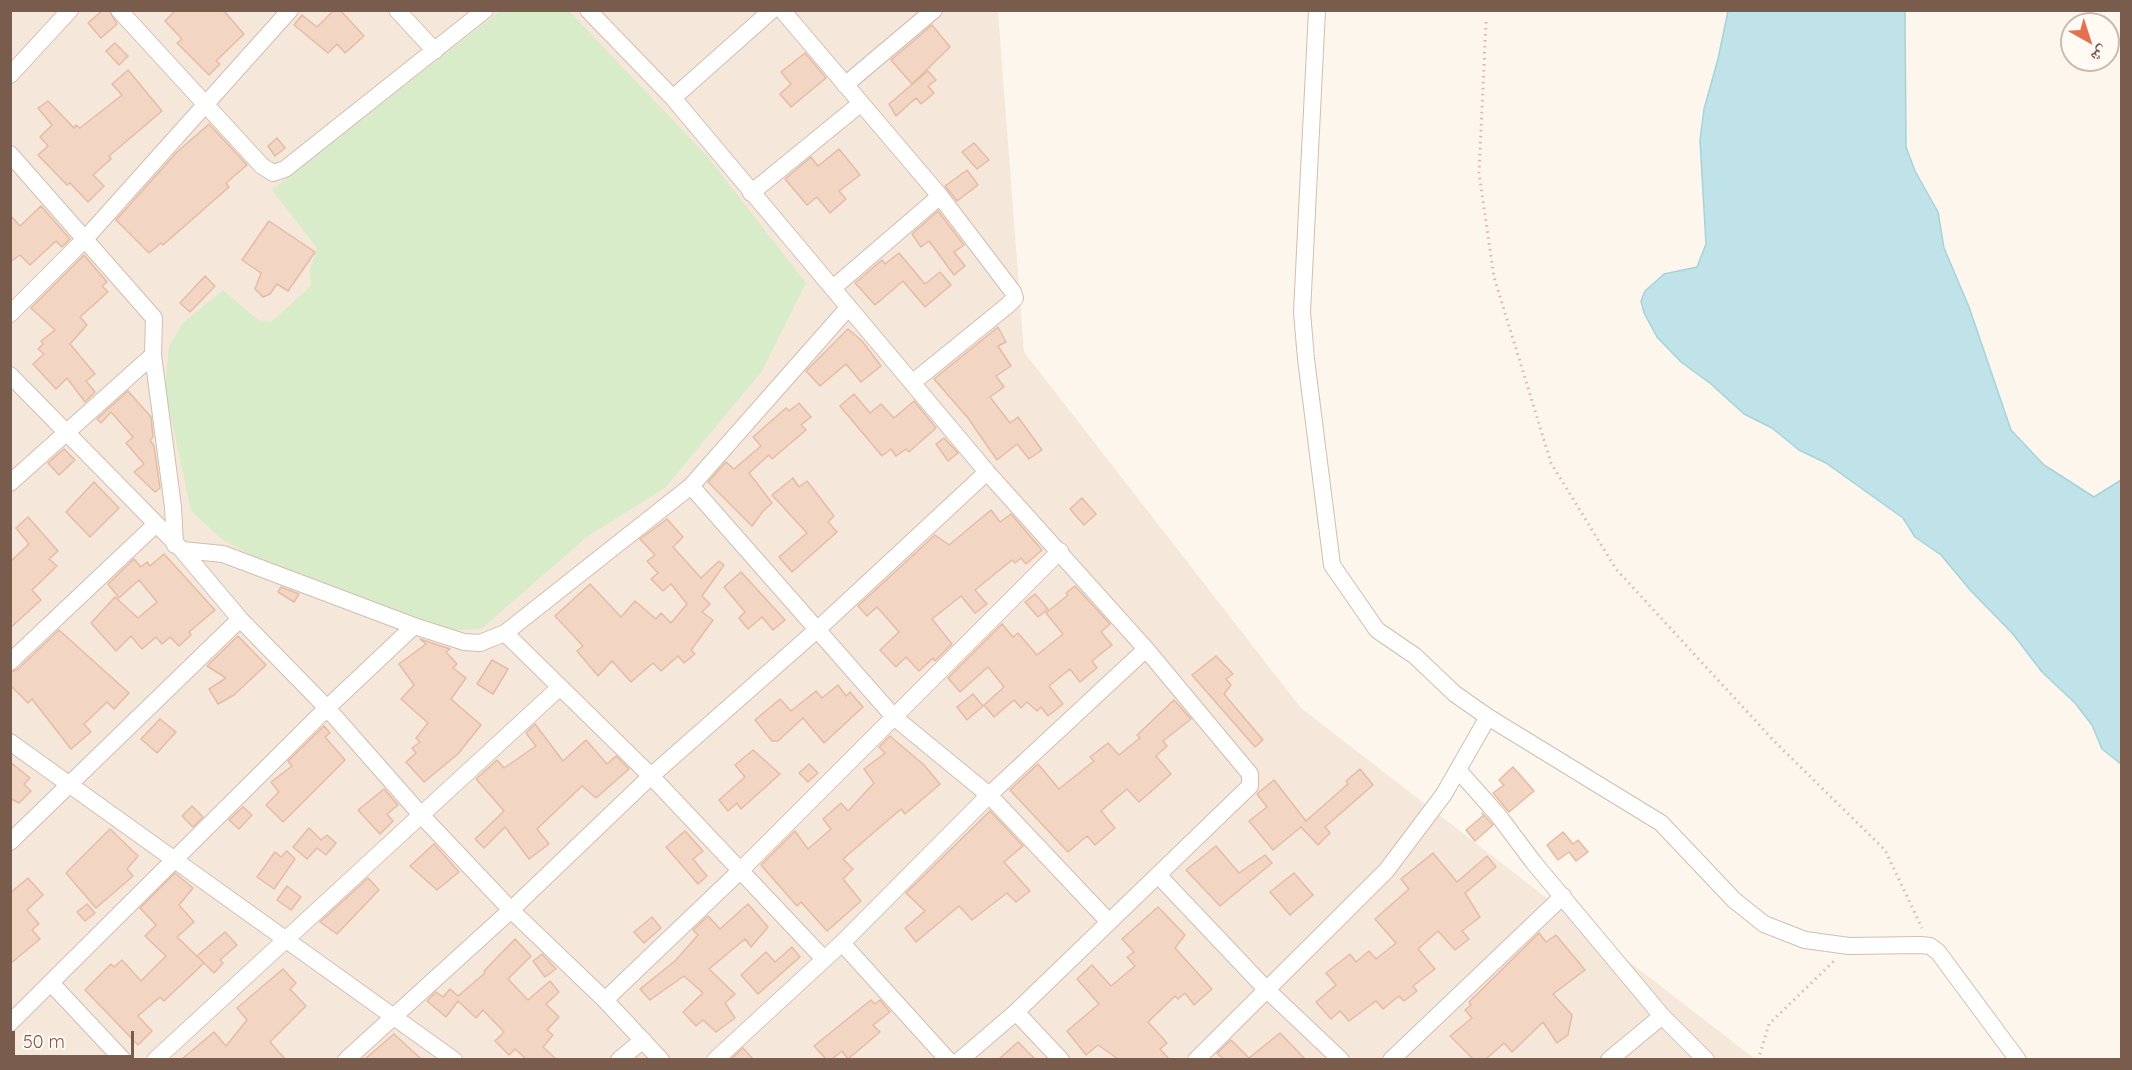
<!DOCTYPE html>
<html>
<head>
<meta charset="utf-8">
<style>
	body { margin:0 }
	#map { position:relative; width:2132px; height:1070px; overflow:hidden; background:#fdf6ec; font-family:Quicksand,"Noto Naskh Arabic",sans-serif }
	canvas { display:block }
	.frame { position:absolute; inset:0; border:12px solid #7a5c4d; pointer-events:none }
	.north { position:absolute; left:2060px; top:12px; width:60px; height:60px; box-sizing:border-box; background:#fffaf3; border:2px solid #cabbb1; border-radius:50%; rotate:141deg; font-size:16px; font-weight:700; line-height:24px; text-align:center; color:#7a5c4d }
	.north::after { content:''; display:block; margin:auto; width:21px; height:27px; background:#e76f51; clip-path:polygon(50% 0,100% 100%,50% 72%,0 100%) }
	.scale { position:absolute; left:12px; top:1031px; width:122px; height:27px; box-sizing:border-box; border:3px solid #7a5c4d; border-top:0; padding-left:8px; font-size:18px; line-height:21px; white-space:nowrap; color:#7a5c4d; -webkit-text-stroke:4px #fffaf3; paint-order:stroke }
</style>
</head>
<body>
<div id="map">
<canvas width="2132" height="1070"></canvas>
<div class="frame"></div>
<div class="north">ش</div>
<div class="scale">50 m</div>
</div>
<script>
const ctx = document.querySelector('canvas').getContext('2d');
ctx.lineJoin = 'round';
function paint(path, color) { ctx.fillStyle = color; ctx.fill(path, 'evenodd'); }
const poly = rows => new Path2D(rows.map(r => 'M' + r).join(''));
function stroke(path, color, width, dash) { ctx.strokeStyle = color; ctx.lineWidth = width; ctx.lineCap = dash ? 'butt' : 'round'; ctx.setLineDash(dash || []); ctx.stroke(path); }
const residential = poly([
	[10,11,998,11,1024,352,1301,708,1755,1059,11,1059]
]);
const green = poly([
	[500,11,569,11,707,156,806,283,762,371,665,488,588,536,481,629,452,630,279,569,224,541,191,511,165,389,169,346,182,324,223,290,258,320,271,322,311,286,310,270,317,248,272,190]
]);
const water = poly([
	[1728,11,1905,11,1906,147,1915,171,1938,212,1944,248,1969,307,2011,430,2044,465,2094,497,2121,480,2121,764,2102,749,2092,725,2075,703,2042,672,2013,634,1971,591,1941,555,1915,537,1903,518,1826,463,1799,450,1772,428,1744,414,1711,384,1681,362,1657,337,1644,313,1641,301,1645,291,1664,274,1697,267,1706,244,1700,140,1704,109,1718,59,1728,11]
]);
const building = poly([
	[103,10,109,10,117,24,101,38,88,23,103,10],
	[176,10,223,10,244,34,216,61,220,64,209,75,177,43,182,39,165,21,176,10],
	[334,10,340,10,364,36,345,53,337,44,328,53,294,25,302,15,317,27,334,10],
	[932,25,950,47,912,84,891,60,932,25],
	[115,43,128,56,119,65,106,51,115,43],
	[805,53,826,78,791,107,780,94,791,84,781,72,805,53],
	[128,70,162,111,109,156,111,159,93,175,104,186,88,202,70,183,67,185,38,155,48,146,40,137,52,125,38,108,48,101,74,128,76,125,80,128,122,95,112,84,128,70],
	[928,71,936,80,928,86,934,93,921,104,916,98,896,116,889,104,928,71],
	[209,124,247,165,226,183,229,187,163,245,161,243,149,253,116,220,177,152,209,124],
	[277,138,285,148,275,156,268,146,277,138],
	[974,143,989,160,977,169,962,152,974,143],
	[839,149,860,175,839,191,846,199,830,213,817,197,807,205,785,179,811,157,818,166,839,149],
	[967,170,978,185,957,201,945,186,967,170],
	[41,206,70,239,62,247,56,241,30,265,20,255,10,262,10,215,20,226,41,206],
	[938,211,964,245,954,252,965,266,954,275,929,241,921,247,912,234,938,211],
	[269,221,315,252,288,291,277,284,270,294,263,297,255,289,261,273,242,260,269,221],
	[899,253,925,284,940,272,951,285,925,307,903,281,875,305,855,283,882,260,885,264,899,253],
	[84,255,107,282,102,286,108,292,80,317,87,325,70,344,95,374,86,381,95,392,85,402,67,378,56,389,33,364,44,354,38,349,43,344,41,341,55,330,31,308,84,255],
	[205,276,215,286,190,312,180,303,205,276],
	[998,327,1006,342,998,346,1011,366,996,376,1004,387,990,397,1010,423,1018,417,1042,450,1029,459,1017,444,997,460,968,418,934,379,998,327],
	[848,329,862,341,881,366,861,382,846,364,820,386,806,371,848,329],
	[128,391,151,417,153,437,150,440,154,446,160,488,155,492,134,472,144,464,126,443,133,437,111,412,101,423,97,419,128,391],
	[854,394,870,413,881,404,894,418,914,401,936,428,909,452,906,449,896,456,891,449,882,456,840,406,854,394],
	[799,403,811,417,801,425,806,430,772,459,769,455,749,473,772,503,763,511,752,526,708,482,726,462,734,469,761,446,753,437,786,408,789,411,799,403],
	[944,438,958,453,948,461,936,444,944,438],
	[64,449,75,460,59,475,48,463,64,449],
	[793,478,799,487,807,481,834,516,828,522,837,532,792,572,779,557,807,533,772,495,793,478],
	[94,482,119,508,90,537,66,512,94,482],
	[1082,498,1096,514,1084,525,1070,509,1082,498],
	[991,510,1000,522,1011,514,1042,550,1026,564,1021,558,1015,563,1012,560,975,590,987,604,975,613,961,596,932,619,952,644,935,661,933,658,919,671,906,657,896,667,880,650,899,632,877,607,867,616,858,606,935,535,949,545,991,510],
	[28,517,58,551,49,559,57,566,32,590,41,600,10,628,10,562,29,544,16,528,28,517],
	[667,519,683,537,673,547,701,578,719,561,724,565,702,596,710,604,702,612,713,620,691,650,695,654,684,663,678,656,661,671,653,663,631,682,612,661,598,676,577,651,583,646,555,616,590,584,621,617,635,601,656,619,661,613,671,623,687,604,671,584,663,591,651,579,658,573,647,561,655,555,640,539,667,519],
	[164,554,215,610,189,632,191,635,179,646,170,637,162,644,156,637,142,649,131,636,116,651,91,623,115,597,138,618,157,602,139,580,119,598,108,584,134,559,141,567,147,562,150,566,164,554],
	[741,572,785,620,773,630,762,617,748,629,739,618,745,612,724,587,741,572],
	[1075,586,1110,624,1101,632,1112,645,1092,661,1097,668,1080,682,1070,669,1049,686,1063,704,1048,716,1041,707,1037,711,1027,702,1021,708,1014,700,994,717,984,705,1004,687,988,667,960,692,948,678,1002,624,1013,637,1018,633,1037,655,1063,634,1046,613,1068,595,1066,593,1075,586],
	[281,587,299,594,294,602,278,592,281,587],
	[1035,594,1048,609,1038,617,1025,602,1035,594],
	[59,630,129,693,114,709,107,702,84,724,91,732,71,749,32,699,28,703,10,685,10,672,17,670,59,630],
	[238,636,266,665,234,695,218,704,209,689,226,678,207,666,238,636],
	[420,639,450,649,446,652,457,664,453,668,466,678,451,699,481,725,458,754,424,782,406,762,416,753,412,748,420,742,416,738,428,723,401,699,414,685,399,664,426,644,420,639],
	[1216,656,1233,674,1226,679,1231,685,1224,694,1263,740,1255,747,1192,675,1216,656],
	[492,660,508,669,493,694,477,684,492,660],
	[838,685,846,696,850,692,863,707,824,743,803,718,778,741,772,741,755,720,780,699,791,711,816,691,822,698,838,685],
	[973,694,983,706,967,720,957,707,973,694],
	[1174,700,1191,719,1163,741,1167,746,1156,756,1171,774,1139,802,1127,789,1101,811,1115,828,1095,845,1087,836,1068,852,1010,790,1038,764,1059,789,1094,761,1090,757,1108,743,1119,755,1140,738,1137,735,1174,700],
	[160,719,176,732,157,753,141,739,160,719],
	[535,724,563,761,586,740,607,764,616,756,629,769,596,798,582,786,537,829,549,844,529,859,505,827,484,848,475,839,504,811,476,779,497,760,504,768,536,746,526,733,535,724],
	[324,726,330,733,325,737,345,760,283,822,266,805,279,792,271,782,292,766,288,761,324,726],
	[890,736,924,765,940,784,905,814,901,809,843,859,853,869,843,879,861,901,827,931,801,902,797,906,761,865,795,831,808,849,831,829,823,819,841,803,848,811,874,783,864,769,885,753,879,747,890,736],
	[753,750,780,774,741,809,737,803,728,811,719,800,745,777,735,765,753,750],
	[10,762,30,778,24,784,31,791,19,803,10,798,10,762],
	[809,764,818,773,808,782,799,773,809,764],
	[1513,767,1534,791,1509,812,1493,793,1504,785,1499,780,1513,767],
	[1360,769,1373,785,1325,827,1330,833,1318,845,1301,827,1273,850,1249,821,1267,807,1257,794,1274,780,1306,821,1348,784,1346,781,1360,769],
	[384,789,398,805,387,814,393,821,380,834,358,810,384,789],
	[192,806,203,817,193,827,182,816,192,806],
	[243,807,252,815,239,829,229,820,243,807],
	[990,811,1023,846,1004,862,1030,891,1016,902,1007,893,972,920,959,906,916,942,905,928,925,911,906,893,990,811],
	[1482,813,1493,825,1475,841,1466,830,1484,815,1482,813],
	[309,828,321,840,327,835,336,843,326,855,317,848,307,859,293,847,309,828],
	[110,829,138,856,127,869,133,876,96,908,66,873,110,829],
	[685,831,703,851,693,859,707,876,698,884,666,847,685,831],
	[1563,832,1573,844,1578,840,1588,852,1576,861,1569,852,1558,860,1547,845,1563,832],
	[434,844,459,872,437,890,410,866,434,844],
	[1216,846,1239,873,1265,855,1272,863,1220,906,1186,870,1216,846],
	[287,851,295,859,274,889,257,877,275,852,281,857,287,851],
	[1433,853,1457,882,1487,856,1496,867,1465,893,1480,917,1462,931,1469,939,1455,950,1438,931,1418,949,1435,969,1413,986,1417,991,1404,1001,1399,996,1383,1009,1376,1001,1349,1021,1340,1011,1331,1019,1316,1002,1336,985,1326,973,1350,954,1356,962,1369,951,1376,959,1396,943,1375,919,1409,889,1401,879,1433,853],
	[175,873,193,888,179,905,194,922,177,937,204,963,164,1001,160,997,138,1016,152,1031,138,1045,85,990,111,964,114,967,122,960,141,981,166,956,145,936,156,925,140,908,175,873],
	[1294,873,1313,895,1290,915,1270,892,1294,873],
	[28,878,43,895,27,910,39,924,32,930,40,939,10,964,10,893,28,878],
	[368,878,379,890,337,934,320,922,368,878],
	[287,886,301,897,291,910,277,900,287,886],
	[87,904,95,913,85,921,77,912,87,904],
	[748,904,768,927,751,947,745,939,709,969,735,994,725,1003,735,1018,716,1032,703,1020,696,1026,683,1012,703,993,684,976,650,1000,640,989,675,961,698,935,693,930,708,916,720,929,748,904],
	[1158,907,1185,935,1175,948,1212,989,1194,1005,1185,993,1178,999,1175,996,1148,1022,1167,1043,1160,1049,1169,1059,1118,1059,1098,1045,1086,1055,1067,1031,1099,1004,1077,979,1092,965,1111,986,1135,966,1127,957,1134,952,1122,939,1158,907],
	[652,917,661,928,644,943,634,932,652,917],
	[225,932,237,945,220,960,223,963,214,973,197,956,225,932],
	[1539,933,1546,942,1556,935,1585,970,1553,994,1572,1015,1568,1035,1557,1043,1543,1022,1512,1052,1504,1043,1486,1059,1473,1059,1450,1036,1472,1018,1465,1010,1471,1005,1469,1002,1539,933],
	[515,939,531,956,508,979,528,1000,550,981,559,992,546,1004,559,1017,547,1030,553,1035,543,1047,556,1059,526,1059,515,1049,509,1055,495,1041,504,1032,483,1010,476,1018,458,1001,446,1017,427,1001,436,992,443,997,450,989,458,996,485,973,484,971,515,939],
	[792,947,800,957,758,994,741,975,766,952,775,962,792,947],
	[542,954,556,969,545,977,533,961,542,954],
	[283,969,296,983,290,989,306,1006,270,1042,285,1059,182,1059,214,1032,226,1046,247,1020,237,1008,283,969],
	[871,1000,875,1004,880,1000,890,1012,873,1025,880,1032,848,1059,842,1051,832,1059,826,1059,814,1046,871,1000],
	[1280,1033,1305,1059,1223,1059,1217,1053,1231,1040,1249,1058,1280,1033],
	[394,1034,421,1059,365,1059,394,1034],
	[1018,1042,1035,1059,999,1059,1018,1042],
	[743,1048,753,1059,731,1059,743,1048]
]);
const path = poly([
	[1486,22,1479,173,1494,277,1551,463,1616,569,1774,741,1885,850,1922,928],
	[1758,1060,1769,1024,1835,960]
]);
const minor = poly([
	[119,10,262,166,273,173,285,169,485,10],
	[397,10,435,51],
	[588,10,673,98,987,472,1146,649,1250,774,1250,786,1016,1012,960,1060],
	[782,10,940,196,1013,292,1015,298,1008,305,912,383],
	[1317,10,1302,312,1306,359,1332,565,1377,630,1415,656,1455,694,1488,717,1661,823,1734,900,1764,924,1805,940,1849,946,1921,945,1930,946,1938,952,2018,1060],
	[10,75,70,10],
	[845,85,934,10],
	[673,98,772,10],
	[10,154,154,318,153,355,173,507,175,545],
	[751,193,860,104],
	[833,288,940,196],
	[10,314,85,239,290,10],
	[10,375,182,550,240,619,327,708,422,816,511,910,605,1000,661,1060],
	[10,483,153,355],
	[691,486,894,717,989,795,1109,922],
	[182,550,223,554,414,626,464,642,480,643,505,633,651,776,824,959],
	[505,633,691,486,848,308],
	[10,662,155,525],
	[10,742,454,1060],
	[1458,770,1498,815,1534,863,1662,1016,1706,1060],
	[10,842,240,619],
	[1158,875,1265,988,1341,1060],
	[842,943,948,1060],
	[51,983,123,1060],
	[605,1000,741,870,1060,551],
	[1016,1012,1061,1060],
	[10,1023,327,708,414,626],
	[155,1060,559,688],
	[346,1060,511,910,651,776,819,628,987,472],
	[619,1060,643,1040],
	[715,1060,842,943,989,795,1146,649],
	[1196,1060,1386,871,1444,794,1488,717],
	[1391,1060,1563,896],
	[1609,1060,1662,1016]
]);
paint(residential, '#f5e8da');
paint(green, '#d8ecc9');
paint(water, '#bfe3e8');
stroke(water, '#a5d3da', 1.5);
paint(building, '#f3d5c3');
stroke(building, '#e6bba3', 1.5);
stroke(minor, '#d1beb0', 18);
stroke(path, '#d9b8a5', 3, [1.5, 4.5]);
stroke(minor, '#fff', 16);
</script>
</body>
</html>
